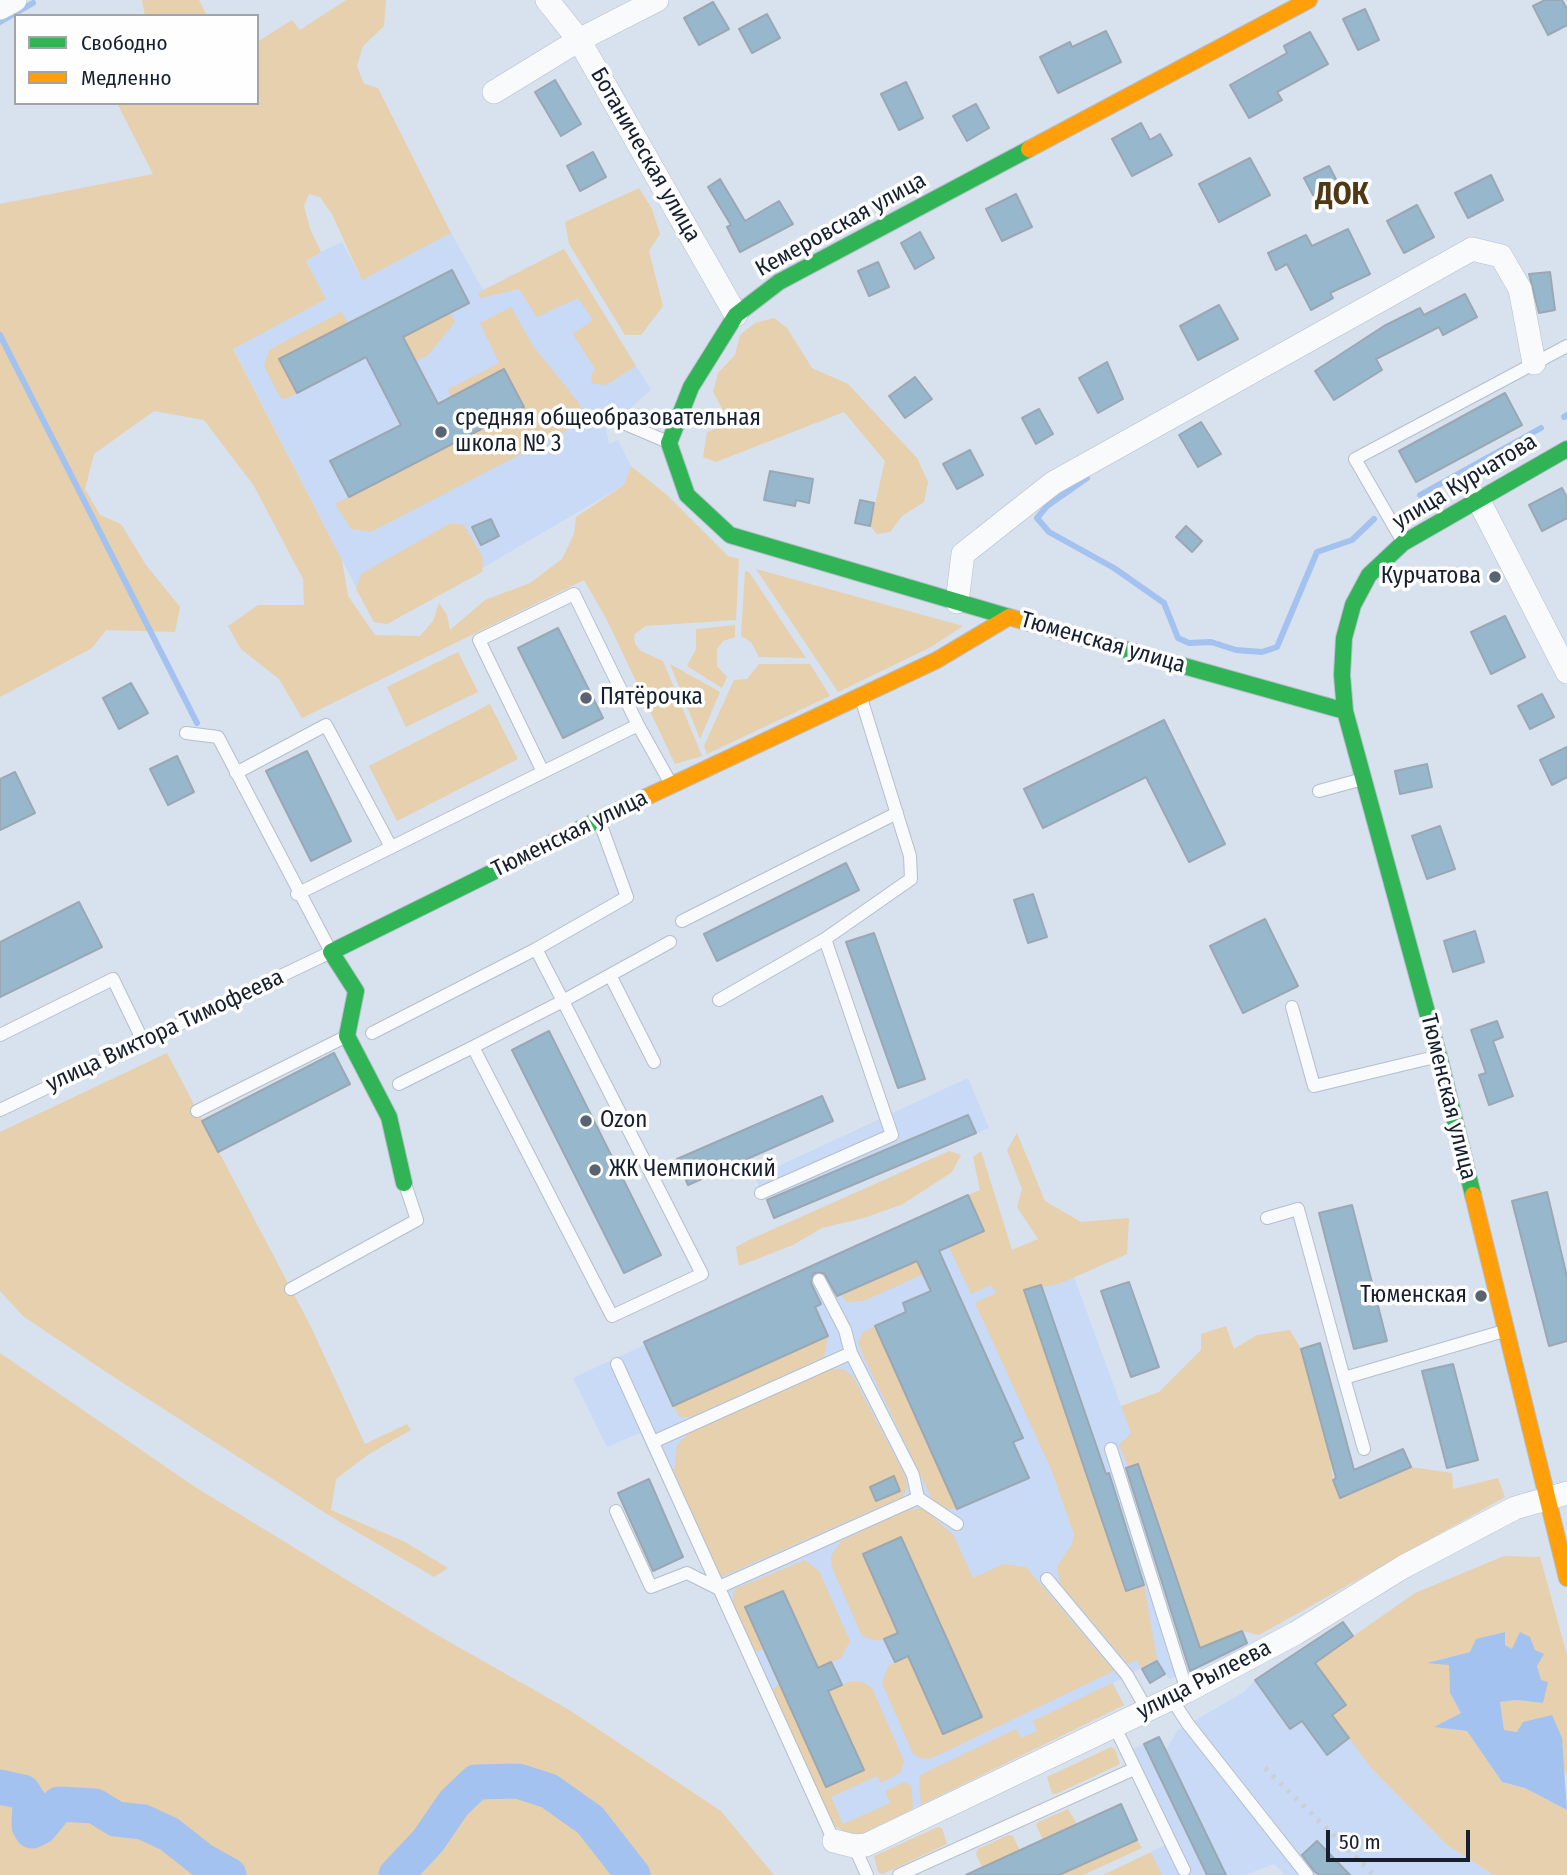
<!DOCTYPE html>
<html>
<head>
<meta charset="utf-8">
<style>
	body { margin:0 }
	#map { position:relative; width:1567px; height:1875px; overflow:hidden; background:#d8e1ee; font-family:"Fira Sans Condensed",sans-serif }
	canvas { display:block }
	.legend { position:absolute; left:14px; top:14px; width:245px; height:91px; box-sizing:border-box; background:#fefefe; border:2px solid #a1a5ab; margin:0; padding:9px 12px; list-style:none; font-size:21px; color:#151f2e }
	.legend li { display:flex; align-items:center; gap:14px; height:35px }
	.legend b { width:35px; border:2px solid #a1a5ab }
	.scale { position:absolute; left:1326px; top:1830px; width:144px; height:32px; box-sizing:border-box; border:4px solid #151f2e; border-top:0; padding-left:9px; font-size:21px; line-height:24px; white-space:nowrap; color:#151f2e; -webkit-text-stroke:5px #fefefe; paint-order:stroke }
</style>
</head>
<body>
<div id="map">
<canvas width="1567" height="1875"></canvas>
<ul class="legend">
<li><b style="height:9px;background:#30b455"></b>Свободно</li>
<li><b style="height:9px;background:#ff9f0a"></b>Медленно</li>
</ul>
<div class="scale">50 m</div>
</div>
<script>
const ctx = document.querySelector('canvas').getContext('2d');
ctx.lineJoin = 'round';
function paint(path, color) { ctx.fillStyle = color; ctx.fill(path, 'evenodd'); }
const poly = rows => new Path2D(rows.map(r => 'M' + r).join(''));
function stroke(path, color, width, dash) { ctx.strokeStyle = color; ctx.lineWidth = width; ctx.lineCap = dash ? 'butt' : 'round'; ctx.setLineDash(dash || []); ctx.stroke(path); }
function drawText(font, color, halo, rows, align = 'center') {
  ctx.font = font + ' "Fira Sans Condensed",sans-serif'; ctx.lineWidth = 7; ctx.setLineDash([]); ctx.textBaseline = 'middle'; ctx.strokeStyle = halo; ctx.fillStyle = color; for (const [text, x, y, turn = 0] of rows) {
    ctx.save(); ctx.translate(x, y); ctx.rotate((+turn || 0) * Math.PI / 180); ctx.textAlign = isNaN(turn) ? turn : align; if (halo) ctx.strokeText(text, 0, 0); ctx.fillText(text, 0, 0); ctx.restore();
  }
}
const built = poly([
	[451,233,483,290,564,249,651,390,606,429,609,444,618,440,631,466,624,485,387,624,374,622,233,348,326,299,306,261,321,252,342,242,362,280],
	[968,1078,989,1128,774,1218,755,1177],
	[980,1190,1024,1290,1059,1284,1074,1277,1131,1433,1138,1464,1201,1648,1242,1631,1249,1648,1169,1679,1157,1660,1113,1683,1124,1705,861,1834,833,1825,710,1552,697,1557,640,1433,607,1447,573,1378],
	[1343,1622,1353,1636,1346,1705,1333,1715,1372,1769,1446,1844,1494,1875,1285,1875,1274,1864,1245,1875,1162,1875,1151,1852,1176,1840,1133,1749,1159,1737,1166,1750,1177,1731,1244,1692,1255,1680]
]);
const green = poly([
	[142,0,199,0,207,16,145,16],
	[346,0,386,0,384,26,363,46,357,66,364,84,378,88,451,233,362,280,332,214,320,197,309,194,304,206,310,229,321,252,306,261,326,299,233,349,342,560,348,596,375,635,420,636,433,621,439,603,447,615,450,630,485,600,530,583,562,559,574,534,576,517,624,485,631,466,668,496,728,556,739,559,736,620,645,626,634,635,635,644,641,651,663,661,702,756,675,764,607,620,584,580,302,718,279,679,241,649,228,626,258,605,304,605,303,579,254,486,204,420,154,411,94,454,85,489,100,515,121,524,146,565,180,607,175,632,106,630,92,648,0,697,0,204,153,174,117,103,257,103,257,42,292,20,300,30],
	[639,188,652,209,660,234,649,251,663,306,641,335,625,335,569,244,565,222],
	[564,249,636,366,606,385,592,383,591,375,595,369,573,334,593,320,578,298,537,317,519,289,481,298,478,293],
	[511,307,533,346,579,403,582,412,579,420,571,428,371,532,351,529,335,504,523,407,451,397,447,390,499,363,480,323],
	[341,312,348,323,279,359,297,393,285,399,280,397,264,366,269,350],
	[450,313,455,322,428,355,416,361,403,337],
	[774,318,787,328,812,368,848,384,917,458,928,482,924,502,902,516,890,532,877,534,870,526,885,461,844,412,716,462,703,457,707,432,730,423,713,392,718,373,735,355,740,335,755,323],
	[451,523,464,525,483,558,482,572,387,624,374,622,356,589,361,574],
	[756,569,963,626,931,647,838,692],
	[745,571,749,572,806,658,759,657,751,642,741,636],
	[735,625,735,637,723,641,717,649,717,666,727,677,722,688,687,666,696,649,696,629],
	[458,652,478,692,406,727,387,687],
	[670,664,720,692,700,739],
	[759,664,810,664,830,696,707,754,704,746,734,680,747,679],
	[490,704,518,759,397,821,369,766],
	[167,1053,311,1327,365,1444,407,1424,411,1430,369,1454,336,1479,331,1510,405,1542,448,1568,434,1577,330,1516,106,1372,23,1316,0,1291,0,1132],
	[1017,1133,1045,1201,1081,1222,1129,1218,1127,1254,1059,1284,1025,1290,1050,1364,1066,1358,1071,1372,1054,1378,1127,1591,1144,1585,1157,1659,1141,1668,1136,1660,1128,1664,1060,1584,1057,1566,1072,1544,1074,1534,1051,1469,975,1303,996,1293,991,1285,971,1294,949,1247,984,1231,968,1195,980,1190,973,1157,981,1151,1012,1250,1038,1239,1017,1207,1022,1189,1007,1150],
	[949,1151,961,1155,952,1172,903,1204,864,1218,822,1228,793,1245,739,1266,736,1247,749,1240],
	[917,1261,923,1274,864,1301,847,1302,840,1295],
	[875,1326,957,1509,945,1509,933,1501,862,1353,858,1343,862,1333],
	[1226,1326,1234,1349,1257,1335,1290,1330,1301,1349,1330,1456,1333,1480,1340,1497,1411,1467,1452,1473,1453,1489,1498,1478,1505,1497,1259,1635,1242,1631,1200,1648,1173,1570,1119,1445,1131,1433,1121,1406,1159,1392,1201,1350,1201,1334],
	[828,1337,824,1357,691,1417,680,1417,673,1406],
	[0,1353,195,1487,432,1632,571,1711,721,1811,774,1875,0,1875],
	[831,1369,844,1369,854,1378,906,1478,907,1489,902,1497,721,1577,674,1472,677,1445,689,1433],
	[923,1508,954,1536,973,1578,1004,1564,1026,1567,1114,1671,932,1758,923,1759,913,1754,882,1683,888,1666,895,1662,908,1656,943,1734,981,1717,902,1538,863,1554,898,1633,878,1641,862,1636,831,1565,831,1556,841,1541,907,1510],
	[1504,1556,1540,1557,1567,1655,1567,1778,1565,1772,1518,1732,1504,1730,1500,1702,1516,1700,1543,1703,1537,1666,1505,1646,1504,1632,1470,1652,1430,1662,1449,1665,1450,1693,1461,1713,1435,1727,1467,1731,1502,1782,1525,1788,1567,1810,1567,1875,1494,1875,1446,1844,1372,1769,1332,1715,1346,1705,1315,1663,1415,1593],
	[805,1560,819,1571,850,1641,841,1658,818,1668,783,1591,745,1607,764,1649,758,1651,754,1649,733,1604,733,1592,737,1588],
	[851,1681,863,1682,872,1688,904,1761,900,1773,881,1783,877,1776,831,1797,843,1824,890,1803,885,1791,904,1782,911,1786,912,1792,913,1809,861,1834,847,1833,833,1825,773,1691,779,1683,826,1787,864,1770,828,1691],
	[1112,1683,1124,1705,921,1805,919,1778,922,1774,1016,1729,1021,1738,1037,1731,1033,1721],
	[1111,1747,1115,1749,1120,1764,1056,1794,1052,1793,1047,1777],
	[1068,1809,1077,1824,1043,1840,1036,1825,1038,1822],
	[938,1827,942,1828,947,1844,883,1874,878,1872,874,1856],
	[1008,1835,1013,1836,1020,1851,982,1867,976,1854,978,1849],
	[1137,1840,1142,1848,1083,1875,1059,1875],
	[1151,1852,1162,1875,1103,1875]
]);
const water = poly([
	[1505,1632,1505,1645,1512,1649,1520,1632,1530,1637,1535,1650,1544,1654,1537,1666,1541,1680,1548,1682,1543,1703,1516,1700,1500,1702,1504,1730,1517,1732,1523,1722,1552,1715,1562,1738,1567,1810,1525,1788,1502,1782,1467,1731,1434,1727,1461,1713,1450,1693,1449,1665,1427,1663,1470,1652,1476,1639]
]);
const stream = poly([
	[0,22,33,3],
	[0,335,197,723],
	[1564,417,1567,415],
	[1087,478,1047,506,1037,518,1049,532,1114,568,1164,603,1178,638,1189,643,1211,642,1236,650,1262,652,1277,647,1317,552,1352,540,1374,519],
	[1420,495,1541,428]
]);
const river = poly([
	[0,1787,23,1792,30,1803,29,1826,32,1831,40,1827,59,1804,95,1806,116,1819,143,1822,169,1834,202,1860,229,1875],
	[396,1875,428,1841,454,1803,476,1782,518,1781,549,1791,590,1820,633,1875]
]);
const building = poly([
	[1545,0,1562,0,1567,9,1567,25,1548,35,1533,6,1545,0],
	[713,2,729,29,699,45,684,18,713,2],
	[1365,9,1379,40,1358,50,1343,19,1365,9],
	[767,14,780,38,752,53,739,29,767,14],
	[1106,31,1121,62,1058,93,1040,57,1070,42,1072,47,1106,31],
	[1310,32,1328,64,1277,92,1282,100,1249,118,1230,85,1287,53,1284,46,1310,32],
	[555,80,581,124,561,136,535,92,555,80],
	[906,82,923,118,899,130,881,94,906,82],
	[976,104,989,128,967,141,953,116,976,104],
	[1141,123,1150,140,1160,134,1172,155,1132,176,1112,139,1141,123],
	[593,152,606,177,580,191,567,166,593,152],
	[1250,158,1270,195,1219,222,1199,184,1250,158],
	[1329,166,1338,183,1313,195,1304,178,1329,166],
	[1491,175,1503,200,1468,218,1455,193,1491,175],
	[720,179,745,221,779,201,793,224,740,252,727,227,731,225,708,187,720,179],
	[1016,194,1032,227,1002,241,986,209,1016,194],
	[1417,205,1434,237,1404,253,1387,221,1417,205],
	[1348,229,1370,274,1330,293,1333,298,1311,310,1287,264,1276,270,1268,253,1306,235,1312,246,1348,229],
	[920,232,934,258,915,269,901,243,920,232],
	[878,262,889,287,869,296,858,271,878,262],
	[452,270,469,303,403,337,438,404,504,369,524,407,349,497,330,461,401,425,366,357,297,393,279,359,452,270],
	[1550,272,1555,310,1539,313,1529,274,1550,272],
	[1465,294,1477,317,1443,335,1439,327,1376,359,1382,370,1334,400,1315,371,1384,326,1420,308,1424,315,1465,294],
	[1219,305,1238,339,1198,360,1180,326,1219,305],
	[1107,362,1123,399,1098,413,1079,378,1107,362],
	[915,377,932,399,905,418,889,396,915,377],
	[1505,393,1522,425,1416,482,1399,451,1505,393],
	[1039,409,1053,434,1036,444,1022,418,1039,409],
	[1201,422,1221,454,1198,467,1179,435,1201,422],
	[970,450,983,475,957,489,943,464,970,450],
	[770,471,813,479,809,503,796,500,795,506,764,500,770,471],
	[1562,488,1567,498,1567,518,1542,531,1529,505,1562,488],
	[860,500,874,503,870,526,855,523,860,500],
	[491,519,499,536,481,545,472,527,491,519],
	[1186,526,1202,541,1192,552,1176,537,1186,526],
	[1505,616,1525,657,1491,674,1471,632,1505,616],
	[558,628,603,718,563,738,518,648,558,628],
	[131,683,148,713,119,729,103,698,131,683],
	[1542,694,1554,717,1530,729,1518,706,1542,694],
	[1164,720,1225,844,1189,862,1146,777,1043,828,1024,789,1164,720],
	[1567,747,1567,777,1552,785,1540,760,1567,747],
	[307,751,351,841,311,861,266,771,307,751],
	[177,756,194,792,168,805,150,769,177,756],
	[1427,764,1432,787,1400,794,1395,771,1427,764],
	[15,772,35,813,0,830,0,779,15,772],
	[1440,826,1455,869,1427,879,1412,836,1440,826],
	[846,863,859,890,717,961,704,934,846,863],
	[1033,894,1047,937,1028,943,1014,900,1033,894],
	[79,902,102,947,0,997,0,942,79,902],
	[1265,919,1298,986,1243,1013,1210,946,1265,919],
	[1475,931,1484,962,1453,972,1444,941,1475,931],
	[874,933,925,1079,898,1088,846,942,874,933],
	[1497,1021,1503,1037,1493,1041,1513,1096,1489,1105,1479,1075,1486,1073,1471,1030,1497,1021],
	[549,1031,661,1255,624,1273,512,1050,549,1031],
	[334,1053,350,1084,218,1152,202,1121,334,1053],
	[822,1096,833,1121,688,1185,677,1159,822,1096],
	[968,1115,976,1133,774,1218,767,1200,968,1115],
	[1547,1192,1567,1277,1567,1341,1549,1346,1512,1201,1547,1192],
	[968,1195,984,1231,939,1251,1023,1438,1013,1442,1029,1478,957,1509,875,1326,906,1312,903,1303,931,1291,917,1261,837,1296,824,1273,814,1273,811,1283,821,1304,815,1307,828,1336,673,1406,644,1342,968,1195],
	[1352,1205,1387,1341,1354,1349,1319,1213,1352,1205],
	[1129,1282,1159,1367,1131,1377,1101,1291,1129,1282],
	[1041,1285,1106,1474,1109,1473,1144,1585,1126,1591,1024,1290,1041,1285],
	[1320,1343,1354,1470,1403,1449,1411,1467,1340,1498,1333,1480,1336,1478,1301,1349,1320,1343],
	[1453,1364,1478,1460,1447,1468,1422,1371,1453,1364],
	[1138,1464,1200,1648,1242,1631,1247,1643,1190,1671,1126,1468,1138,1464],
	[894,1476,900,1491,876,1501,870,1487,894,1476],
	[649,1479,683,1557,653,1571,618,1493,649,1479],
	[901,1537,982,1717,943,1734,908,1656,895,1662,884,1639,898,1633,863,1554,901,1537],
	[783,1591,818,1668,831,1662,837,1674,842,1685,828,1691,864,1770,826,1787,745,1607,783,1591],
	[1343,1622,1353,1636,1315,1663,1346,1705,1332,1715,1349,1738,1327,1755,1302,1721,1290,1729,1255,1680,1343,1622],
	[1157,1661,1165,1674,1150,1683,1142,1669,1157,1661],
	[1159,1737,1166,1751,1226,1875,1207,1875,1144,1744,1159,1737],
	[1121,1804,1137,1840,1059,1875,966,1875,1121,1804],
	[1317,1841,1350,1875,1319,1875,1314,1871,1302,1855,1317,1841]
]);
const lane = poly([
	[616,420,668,442],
	[1403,542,1355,459,1567,346],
	[543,772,479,640,574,594,638,725],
	[236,773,326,725,391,847],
	[1319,791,1363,779],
	[297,894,638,725,671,784],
	[682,921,897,813],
	[536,949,563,1001,473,1047,612,1316,702,1274,563,1001,670,942],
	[610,975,654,1062],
	[719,1000,825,939],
	[1292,1007,1314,1086,1439,1056],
	[372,1033,536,949,627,897,599,820],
	[0,1035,113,979,143,1041],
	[399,1084,473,1047],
	[0,1110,331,952,218,737,186,733],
	[197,1111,347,1036],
	[761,1193,892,1135,825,939,911,879,910,856,861,698],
	[1267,1218,1298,1209,1344,1378,1504,1331],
	[819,1280,845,1330,851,1353,913,1475,918,1498,957,1524],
	[291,1289,417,1220,405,1184],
	[617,1364,834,1841],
	[1344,1378,1364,1449],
	[653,1442,851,1353],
	[1111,1449,1187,1691],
	[616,1511,651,1587,687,1573,717,1588,918,1498],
	[1047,1579,1127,1675,1147,1710],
	[1171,1698,1188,1724,1307,1875],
	[1114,1725,1184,1870],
	[854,1846,867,1875],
	[899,1875,1134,1769]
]);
const street = poly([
	[547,0,579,40,736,315],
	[0,8,15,0],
	[494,92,579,40,657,0],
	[1478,499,1567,672],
	[957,602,963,554,1053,483,1472,249,1501,256,1520,289,1534,363],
	[834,1841,854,1846,866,1845,1187,1691,1296,1633,1403,1567,1515,1508,1567,1493]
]);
const fast = poly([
	[1009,617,730,535,687,495,669,443,691,387,736,315,779,282,1029,149],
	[1030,623,1345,711],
	[404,1183,389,1117,347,1036,356,991,331,952,604,817],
	[1473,1195,1439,1056,1345,711,1342,675,1344,638,1353,605,1369,575,1403,543,1567,449]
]);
const slow = poly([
	[1029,149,1309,0],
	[604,817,937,660,1009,617,1030,623],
	[1473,1195,1567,1578]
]);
const rail = poly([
	[1265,1768,1374,1875]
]);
const markers = [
	[441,432,7,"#596371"],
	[1495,577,7,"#596371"],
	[586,698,7,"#596371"],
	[586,1121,7,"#596371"],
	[595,1170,7,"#596371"],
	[1481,1296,7,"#596371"]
];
const streetNames = [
	["Ботаническая улица",645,155,60],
	["Кемеровская улица",841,225,-29],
	["улица Курчатова",1465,482,-31],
	["Тюменская улица",1103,643,16],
	["Тюменская улица",570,834,-26],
	["улица Виктора Тимофеева",165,1031,-25],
	["Тюменская улица",1448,1097,76],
	["улица Рылеева",1204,1680,-27]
];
const poiNames = [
	["средняя общеобразовательная",455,419],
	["школа № 3",455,445],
	["Курчатова",1481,577,"right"],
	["Пятёрочка",600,698],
	["Ozon",600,1121],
	["ЖК Чемпионский",609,1170],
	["Тюменская",1467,1296,"right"]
];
const districtNames = [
	["ДОК",1342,196]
];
paint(built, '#c8daf5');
paint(green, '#e6d0ae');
paint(water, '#a4c2ef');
stroke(stream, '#a4c2ef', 6);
stroke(river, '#a4c2ef', 35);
paint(building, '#97b8cc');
stroke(building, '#9ba7b3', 2);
stroke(lane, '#b5becb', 14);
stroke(street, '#b5becb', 24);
stroke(fast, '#b5becb', 18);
stroke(slow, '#b5becb', 18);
stroke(lane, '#f9fafc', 12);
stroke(street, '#f9fafc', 23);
stroke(fast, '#30b455', 16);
stroke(slow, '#ff9f0a', 16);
stroke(rail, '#cccfd4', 5, [3.5, 7]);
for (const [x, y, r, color] of markers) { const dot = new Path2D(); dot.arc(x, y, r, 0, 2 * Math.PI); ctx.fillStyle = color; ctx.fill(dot); stroke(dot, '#fefefe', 2.5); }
drawText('23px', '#151f2e', '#fefefe', streetNames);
drawText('23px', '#151f2e', '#fefefe', poiNames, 'left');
drawText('bold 30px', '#4e3914', '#fefefe', districtNames);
</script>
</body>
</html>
